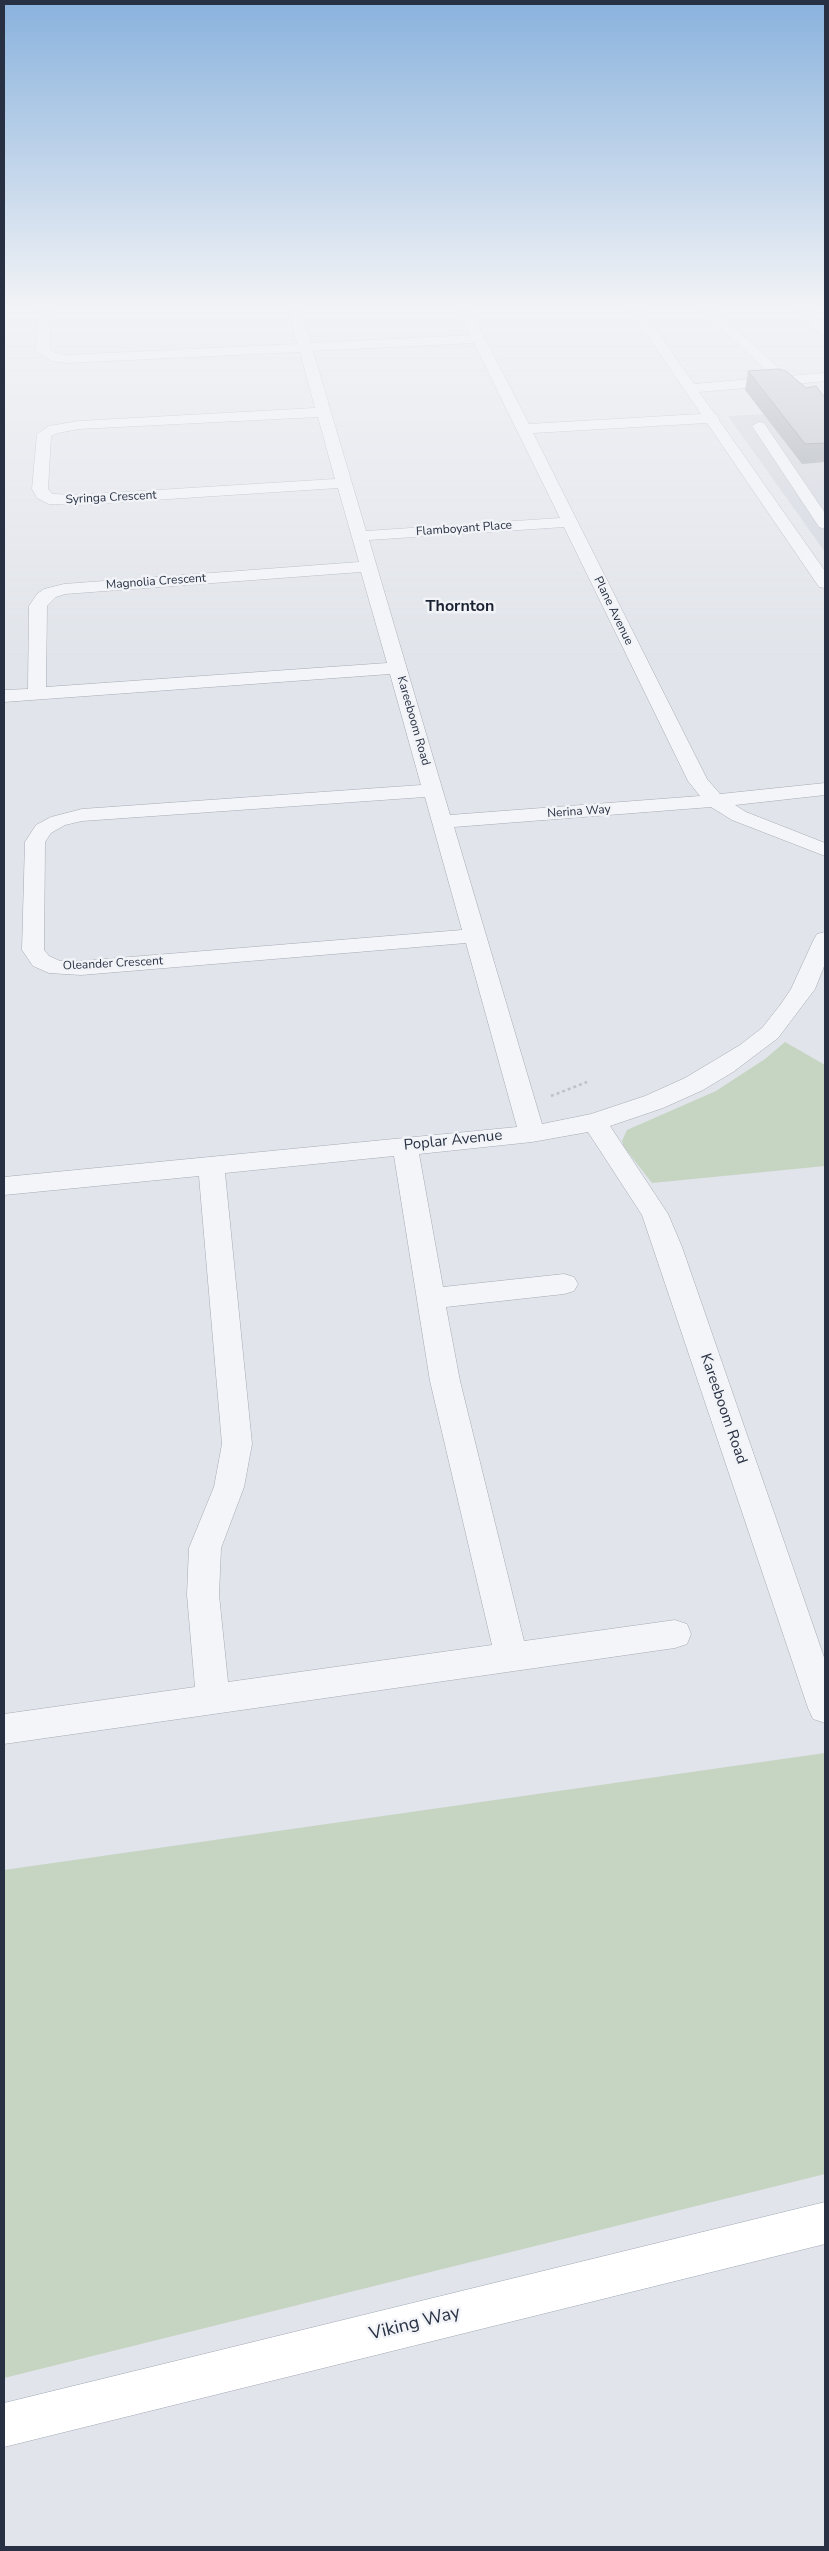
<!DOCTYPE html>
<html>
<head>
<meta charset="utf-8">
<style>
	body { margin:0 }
	#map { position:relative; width:829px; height:2551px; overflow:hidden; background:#e1e4ea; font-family:"Nunito Sans",sans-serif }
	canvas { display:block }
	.frame { position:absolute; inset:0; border:5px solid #283143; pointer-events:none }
</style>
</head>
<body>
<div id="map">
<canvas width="829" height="2551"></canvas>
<div class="frame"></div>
</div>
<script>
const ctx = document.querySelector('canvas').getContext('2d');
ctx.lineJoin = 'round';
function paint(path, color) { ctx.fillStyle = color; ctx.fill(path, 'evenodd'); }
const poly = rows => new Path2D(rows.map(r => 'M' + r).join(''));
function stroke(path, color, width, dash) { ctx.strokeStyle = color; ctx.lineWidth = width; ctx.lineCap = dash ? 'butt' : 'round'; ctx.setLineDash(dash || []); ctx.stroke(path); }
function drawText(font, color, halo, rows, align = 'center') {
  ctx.font = font + ' "Nunito Sans",sans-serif'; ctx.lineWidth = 5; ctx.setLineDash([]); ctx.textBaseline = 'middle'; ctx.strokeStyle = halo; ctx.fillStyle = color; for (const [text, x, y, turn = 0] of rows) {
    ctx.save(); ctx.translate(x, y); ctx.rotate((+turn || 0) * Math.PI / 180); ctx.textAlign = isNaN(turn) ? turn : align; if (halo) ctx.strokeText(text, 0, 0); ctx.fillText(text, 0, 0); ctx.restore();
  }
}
const built = poly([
	[825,411,825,552,728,416]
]);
const green = poly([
	[785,1042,825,1065,825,1166,652,1183,624,1147,622,1141,627,1130,716,1091,765,1059],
	[825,1753,825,2174,4,2378,4,1870]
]);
const path = poly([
	[551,1096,587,1082]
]);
const minor = poly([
	[38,309,50,309,50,349,56,353,66,355,297,344,288,309,300,309,311,343,471,335,458,309,470,309,529,424,701,414,629,309,641,309,694,384,773,377,701,309,714,309,788,376,825,373,825,381,796,384,805,393,798,397,793,396,781,385,699,392,715,414,718,415,719,420,825,571,825,588,819,587,707,423,533,433,707,779,720,794,825,783,825,795,735,805,746,812,825,843,825,856,732,820,711,807,454,827,542,1124,591,1114,645,1096,685,1078,740,1045,762,1028,781,1004,791,989,814,939,817,934,825,932,825,964,815,989,778,1038,733,1072,703,1090,663,1108,610,1126,668,1214,682,1247,825,1660,825,1723,813,1719,808,1708,642,1215,588,1132,532,1142,419,1154,443,1287,564,1274,574,1277,578,1284,574,1291,564,1294,446,1307,460,1381,524,1641,675,1620,687,1624,691,1634,687,1644,675,1648,4,1744,4,1714,195,1687,187,1595,189,1548,214,1487,222,1444,199,1176,4,1195,4,1177,517,1127,466,943,81,975,49,973,33,966,22,950,25,842,36,825,51,817,82,809,421,785,390,674,4,702,4,690,28,689,29,606,37,594,44,589,64,584,359,562,338,488,77,505,49,504,37,498,32,489,37,434,49,426,79,421,315,408,300,352,66,363,52,361,36,351,38,309],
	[474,343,560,518,366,531,313,351,474,343],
	[318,417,335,479,77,495,53,494,48,489,51,436,58,433,79,429,318,417],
	[564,527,688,781,700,796,450,815,369,540,564,527],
	[361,572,387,663,46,687,47,606,56,597,65,594,361,572],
	[425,797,462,930,81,961,60,961,49,956,44,950,45,842,51,833,65,825,82,821,425,797],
	[394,1156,430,1381,492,1645,228,1682,219,1595,221,1548,244,1487,252,1444,225,1173,394,1156],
	[793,309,806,309,825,325,825,335,820,334,793,309],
	[759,422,764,423,825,513,825,529,819,527,752,426,759,422]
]);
const major = poly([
	[825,2202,825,2244,4,2447,4,2403,825,2202]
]);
const wall = poly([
	[748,371,806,388,825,398,825,462,802,464,745,390]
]);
const building = poly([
	[778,369,786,371,806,388,816,386,825,398,825,443,805,444,748,371,778,369]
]);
const farStreetnames = [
	["Syringa Crescent",111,498,-3],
	["Flamboyant Place",464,529,-4],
	["Magnolia Crescent",156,582,-4],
	["Plane Avenue",613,611,64],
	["Kareeboom Road",413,721,74],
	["Nerina Way",579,812,-4],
	["Oleander Crescent",113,964,-3]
];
const streetNames = [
	["Poplar Avenue",453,1141,-6],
	["Kareeboom Road",723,1409,71]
];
const farDistrictnames = [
	["Thornton",460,607]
];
const nearStreetnames = [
	["Viking Way",415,2324,-14]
];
paint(built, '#cfd3dc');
paint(green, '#c6d4c2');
stroke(minor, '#a6abb5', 1);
stroke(major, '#a0a8b6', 1);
stroke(path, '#bfc2c9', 2.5, [3, 3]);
paint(minor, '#f4f5f8');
paint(major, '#fff');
paint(wall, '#9ea3ac');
paint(building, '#b8bdc8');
stroke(building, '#81848c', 1);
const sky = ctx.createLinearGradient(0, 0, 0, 666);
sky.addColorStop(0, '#89b2dd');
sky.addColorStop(0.46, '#f2f3f6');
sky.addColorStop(1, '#f2f3f600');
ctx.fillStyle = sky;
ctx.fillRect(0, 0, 829, 666);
drawText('12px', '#283143', '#f1f3f7', farStreetnames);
drawText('15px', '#283143', '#f1f3f7', streetNames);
drawText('bold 16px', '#1b2233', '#f1f3f7', farDistrictnames);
drawText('18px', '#283143', '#f1f3f7', nearStreetnames);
</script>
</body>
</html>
